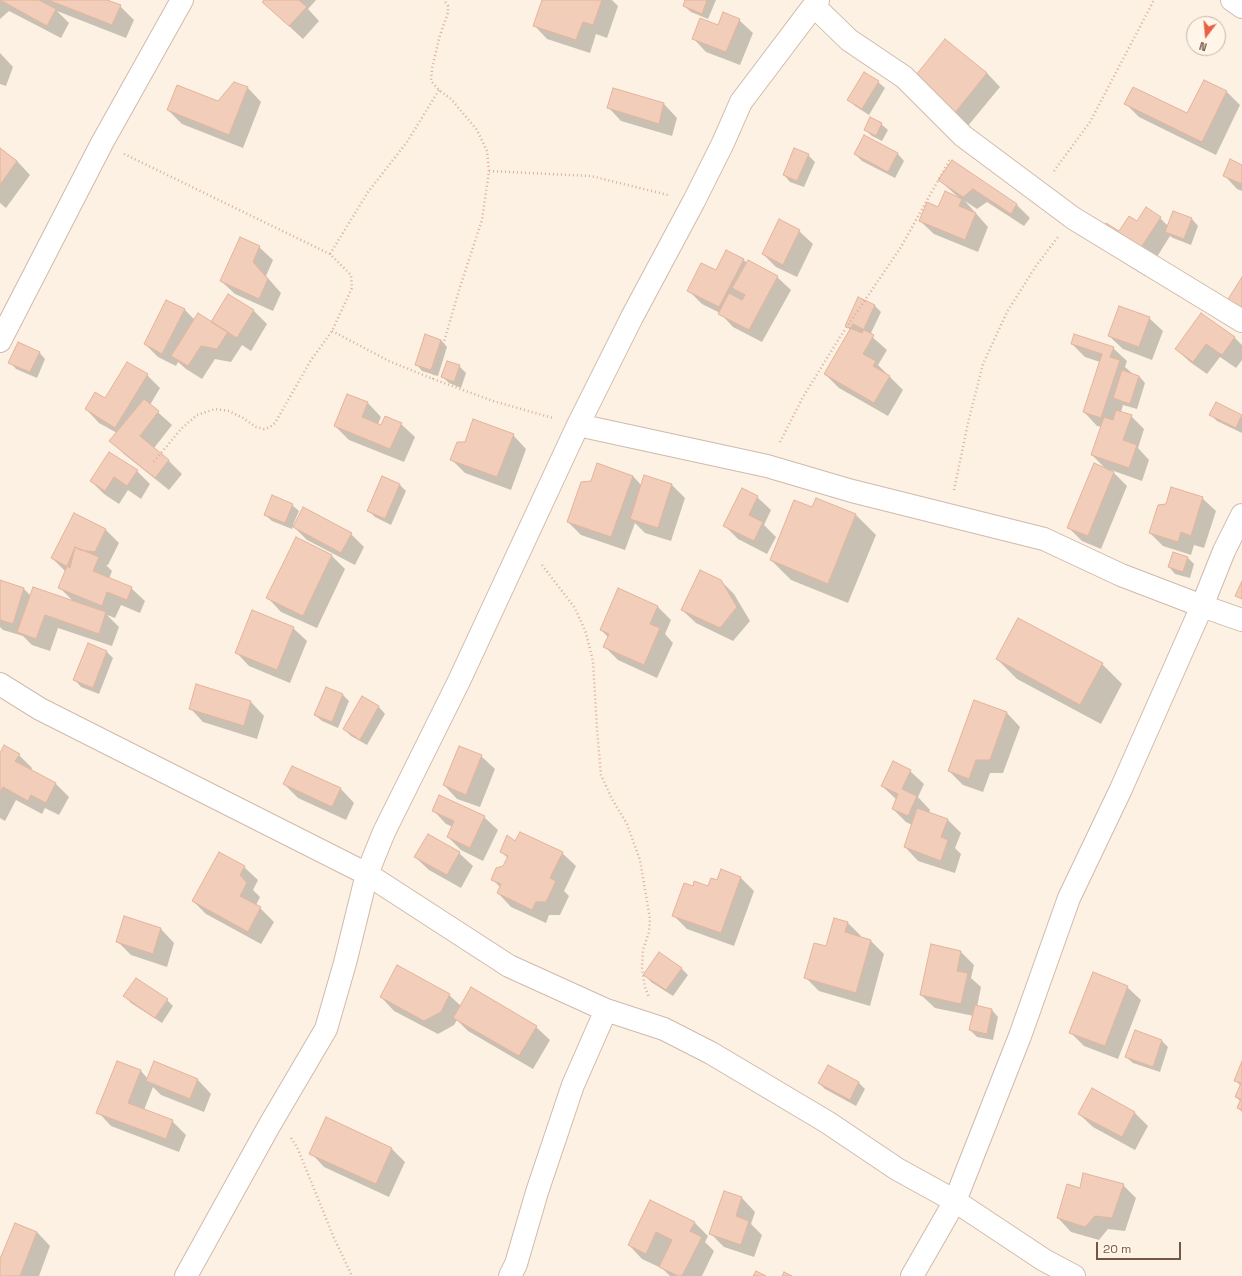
<!DOCTYPE html>
<html>
<head>
<meta charset="utf-8">
<style>
	body { margin:0 }
	#map { position:relative; width:1242px; height:1276px; overflow:hidden; background:#fcf1e2; font-family:"Space Grotesk",sans-serif }
	canvas { display:block }
	.north { position:absolute; left:1186px; top:16px; width:40px; height:40px; box-sizing:border-box; background:#fff5e9; border:1px solid #c7b5a9; border-radius:50%; rotate:196deg; font-size:11px; font-weight:700; line-height:16px; text-align:center; color:#745648 }
	.north::after { content:''; display:block; margin:auto; width:14px; height:18px; background:#e86145; clip-path:polygon(50% 0,100% 100%,50% 72%,0 100%) }
	.scale { position:absolute; left:1096px; top:1242px; width:85px; height:18px; box-sizing:border-box; border:2px solid #745648; border-top:0; padding-left:5px; font-size:12px; line-height:14px; white-space:nowrap; color:#745648; -webkit-text-stroke:3px #fff5e9; paint-order:stroke }
</style>
</head>
<body>
<div id="map">
<canvas width="1242" height="1276"></canvas>
<div class="north">N</div>
<div class="scale">20 m</div>
</div>
<script>
const ctx = document.querySelector('canvas').getContext('2d');
ctx.lineJoin = 'round';
function paint(path, color) { ctx.fillStyle = color; ctx.fill(path, 'evenodd'); }
const poly = rows => new Path2D(rows.map(r => 'M' + r).join(''));
function stroke(path, color, width, dash) { ctx.strokeStyle = color; ctx.lineWidth = width; ctx.lineCap = dash ? 'butt' : 'round'; ctx.setLineDash(dash || []); ctx.stroke(path); }
const shadow = poly([
	[0,0,104,0,120,6,134,20,126,38,57,11,69,23,61,38,9,11,0,19],
	[265,0,316,0,308,9,319,21,303,39,277,15],
	[543,0,612,0,618,6,607,38,596,34,590,53,547,39,534,25],
	[686,0,716,0,708,19,691,12,684,6],
	[739,20,753,33,740,65,706,52,693,38],
	[945,40,987,73,1000,87,967,127,926,93],
	[0,53,13,67,6,86,0,84],
	[1205,81,1227,92,1240,105,1216,155,1139,117,1126,104,1188,114],
	[878,82,885,88,869,115,855,106,849,100],
	[234,83,248,88,261,102,243,148,182,124,168,110,218,102],
	[614,89,664,104,677,118,672,136,621,121,608,107],
	[881,124,888,130,882,141,872,136,865,130],
	[864,136,898,154,904,161,895,178,862,161,855,154],
	[0,150,17,161,30,175,6,208,0,203],
	[808,155,815,162,804,187,790,182,784,175],
	[952,162,1017,205,1030,218,1024,226,987,202,977,209,965,201,988,227,978,252,934,234,920,221,939,208,957,198,958,197,939,180],
	[1242,166,1242,191,1237,189,1224,175],
	[1174,212,1192,219,1198,226,1191,245,1173,238,1170,236,1145,276,1110,254,1097,240,1119,232,1137,222,1160,218,1168,226],
	[799,231,813,244,797,277,776,267,763,254],
	[259,247,273,260,266,276,281,293,273,311,235,294,221,281],
	[743,259,747,263,777,277,791,290,762,342,733,327,720,313,702,304,688,290,716,271],
	[167,301,185,310,195,320,211,323,254,311,267,324,251,351,242,345,231,362,215,359,202,379,186,369,178,362,176,366,158,357,145,344],
	[874,305,881,312,870,335,887,350,878,365,903,390,888,416,839,388,825,374,850,330,846,325],
	[1201,314,1235,338,1242,345,1242,360,1236,368,1220,357,1207,374,1190,362,1176,349],
	[1149,318,1163,331,1152,360,1123,349,1109,336],
	[426,335,441,340,447,347,438,376,422,371,416,364],
	[1072,344,1113,348,1127,361,1125,367,1133,374,1139,376,1145,383,1137,409,1123,405,1121,412,1131,416,1144,429,1138,448,1149,460,1142,481,1111,470,1127,486,1101,549,1082,541,1069,528,1107,470,1092,455,1102,427,1097,426,1084,412,1100,362,1085,357],
	[39,352,45,359,37,378,16,369,10,362],
	[459,366,466,373,461,388,449,383,443,377],
	[147,375,160,388,150,405,172,425,154,448,169,461,182,474,169,490,124,454,111,441,117,433,99,423,86,409],
	[348,395,368,403,381,417,378,424,382,426,401,424,415,437,404,462,349,440,335,426],
	[1216,404,1242,416,1242,433,1217,421,1211,415],
	[513,435,526,449,511,490,465,473,451,459,465,443],
	[598,464,633,476,642,486,671,484,685,498,671,541,645,533,635,523,625,550,581,535,568,522,591,482],
	[137,471,150,484,141,499,128,490,119,504,104,494,91,481],
	[400,485,406,491,391,525,375,517,368,510],
	[757,497,771,510,764,525,776,537,767,554,738,539,724,525],
	[1202,498,1216,511,1204,548,1194,545,1191,555,1163,546,1150,533,1166,505],
	[816,499,856,515,876,535,848,603,791,580,771,560,812,509],
	[292,505,299,511,293,525,351,534,364,547,355,565,307,540,293,526,292,529,272,521,265,515],
	[106,530,119,543,108,565,106,565,112,571,109,579,131,588,145,601,140,613,121,605,115,618,107,615,119,627,112,646,58,628,50,651,32,645,23,636,3,630,0,627,0,581,24,589,31,596,74,602,60,588,66,572,52,558],
	[1173,553,1188,558,1194,564,1190,578,1175,574,1169,567],
	[332,556,345,569,317,628,281,612,268,598],
	[720,580,734,594,750,621,733,641,696,623,682,610],
	[619,590,658,607,671,620,665,634,673,643,657,678,618,660,605,647,609,638,601,630],
	[293,628,307,641,290,683,249,666,236,652],
	[106,651,113,658,99,694,81,687,75,680],
	[997,659,1102,664,1122,684,1101,724,1017,679],
	[343,695,349,701,338,728,322,721,315,715],
	[363,697,379,707,385,714,367,745,351,736,344,729],
	[975,701,1007,713,1020,727,1003,773,990,773,983,792,963,785,949,771],
	[251,702,264,716,257,739,203,722,190,708],
	[19,755,32,768,31,771,56,784,69,797,59,815,45,808,42,814,16,800,5,821,0,818,0,756],
	[481,756,495,769,480,807,457,799,444,785],
	[292,767,341,789,354,803,346,820,298,798,284,784],
	[910,771,924,784,918,797,930,810,929,813,947,819,961,833,955,848,961,854,955,873,918,861,905,847,912,825,906,822,893,809,897,800,882,786],
	[433,810,484,817,498,830,483,861,461,850,448,837,453,827,446,824],
	[515,843,562,853,576,866,564,891,569,896,560,915,549,915,546,923,511,907,498,893,500,887,492,879,504,867,508,858,501,852],
	[459,853,473,866,461,888,429,870,415,857],
	[244,867,258,880,253,890,260,897,256,905,260,908,274,922,261,944,206,914,193,901],
	[741,878,754,891,734,946,687,929,673,915,693,887,708,887,718,881],
	[125,918,161,929,174,943,167,967,131,955,117,941],
	[847,922,861,936,860,938,871,941,884,954,870,1006,819,991,805,977,826,947],
	[960,951,974,965,971,978,981,987,977,1007,992,1010,998,1017,993,1040,977,1037,970,1030,974,1016,935,1008,921,995],
	[681,968,688,975,673,996,651,982,645,975],
	[1127,987,1141,1000,1118,1059,1084,1046,1071,1033],
	[449,995,461,1006,536,1027,550,1040,533,1069,468,1031,457,1020,454,1025,438,1034,394,1011,381,997],
	[125,996,167,1000,173,1006,162,1023,131,1003],
	[1135,1031,1162,1041,1168,1047,1160,1072,1133,1063,1126,1057],
	[118,1062,141,1071,148,1079,155,1063,198,1080,211,1094,204,1112,161,1095,153,1087,144,1110,172,1121,186,1135,179,1152,111,1126,98,1112],
	[1242,1064,1242,1112,1238,1108,1241,1102,1236,1097,1241,1086,1235,1080],
	[819,1083,859,1083,865,1089,856,1106,825,1089],
	[1092,1090,1135,1113,1148,1126,1135,1150,1093,1127,1079,1114],
	[327,1119,392,1149,405,1162,389,1197,324,1167,311,1153],
	[1123,1185,1136,1198,1125,1231,1108,1229,1099,1240,1071,1232,1058,1218],
	[725,1192,742,1198,755,1212,751,1224,762,1235,754,1257,724,1247,710,1233],
	[651,1201,695,1223,708,1236,705,1242,714,1251,702,1276,670,1276,660,1266,659,1267,642,1259,629,1245],
	[37,1232,50,1246,39,1276,0,1276,0,1260]
]);
const building = poly([
	[0,0,39,0,56,9,47,26,0,0],
	[48,0,107,0,121,5,112,25,48,0],
	[264,0,299,0,307,7,289,26,262,2,264,0],
	[542,0,602,0,593,25,583,22,576,40,533,26,542,0],
	[685,0,707,0,702,14,683,6,685,0],
	[723,12,740,19,726,52,692,39,700,18,718,25,723,12],
	[945,39,987,73,954,114,912,80,945,39],
	[864,72,879,81,862,109,847,100,864,72],
	[1204,80,1227,91,1202,142,1124,104,1133,87,1187,113,1204,80],
	[234,82,248,87,229,135,167,110,177,85,218,101,234,82],
	[613,88,664,103,659,124,607,108,613,88],
	[870,117,882,123,876,136,864,130,870,117],
	[864,135,898,153,888,172,854,154,864,135],
	[0,148,17,161,0,185,0,148],
	[794,148,809,154,797,181,783,175,794,148],
	[1230,159,1242,165,1242,184,1223,176,1230,159],
	[952,160,1017,204,1011,214,973,189,963,197,938,180,952,160],
	[945,191,962,199,959,206,976,213,965,240,919,221,927,202,938,207,945,191],
	[1146,207,1161,217,1131,263,1095,241,1106,223,1119,231,1129,216,1137,221,1146,207],
	[1173,211,1192,218,1184,239,1165,232,1173,211],
	[779,219,800,230,783,265,762,254,779,219],
	[240,237,260,246,253,262,268,279,259,299,220,281,240,237],
	[726,250,744,259,719,307,687,291,701,263,716,270,726,250],
	[748,260,778,276,749,330,718,314,729,293,742,300,745,295,732,288,748,260],
	[1242,277,1242,308,1225,304,1242,277],
	[228,294,254,310,237,338,211,322,228,294],
	[858,297,875,305,862,333,845,326,858,297],
	[166,300,185,309,162,354,144,344,166,300],
	[1119,306,1150,317,1139,347,1108,336,1119,306],
	[198,313,228,332,217,349,201,346,188,366,171,356,198,313],
	[1201,313,1235,337,1222,355,1206,344,1193,362,1175,349,1201,313],
	[853,324,874,335,863,354,876,361,873,366,890,376,874,403,824,374,853,324],
	[425,334,441,340,431,370,415,365,425,334],
	[1074,334,1114,347,1110,357,1120,360,1101,418,1083,412,1102,354,1071,344,1074,334],
	[18,342,40,352,30,372,8,363,18,342],
	[447,361,460,365,454,382,441,377,447,361],
	[127,362,148,374,115,428,85,409,95,392,105,398,127,362],
	[1122,370,1139,376,1130,404,1113,398,1122,370],
	[347,394,368,402,362,417,381,425,385,416,402,423,390,449,334,426,347,394],
	[144,399,159,411,140,436,169,460,155,478,109,441,144,399],
	[1216,402,1242,415,1236,428,1209,415,1216,402],
	[1116,410,1132,415,1123,440,1137,445,1129,468,1091,455,1104,417,1113,420,1116,410],
	[473,419,514,434,497,477,450,460,457,442,465,442,473,419],
	[109,452,138,470,127,486,114,477,105,491,90,481,109,452],
	[597,463,633,476,611,537,567,522,581,482,591,481,597,463],
	[1094,463,1114,472,1088,536,1067,528,1094,463],
	[644,475,672,484,658,528,630,519,644,475],
	[382,476,400,484,385,519,367,511,382,476],
	[1171,487,1203,497,1191,536,1181,532,1178,542,1149,533,1158,505,1166,504,1171,487],
	[742,488,758,496,749,515,763,522,754,541,723,526,742,488],
	[272,495,293,504,285,523,264,515,272,495],
	[816,498,856,514,828,584,770,560,794,500,812,507,816,498],
	[303,507,352,533,341,553,293,527,303,507],
	[74,513,106,529,95,552,80,550,75,547,70,568,51,558,74,513],
	[296,537,332,555,303,616,266,598,296,537],
	[75,547,99,557,93,571,132,587,127,600,107,592,102,606,58,588,75,547],
	[1173,552,1188,557,1183,572,1168,567,1173,552],
	[700,570,721,580,737,607,720,628,681,610,700,570],
	[0,580,24,588,13,624,0,620,0,580],
	[1242,581,1242,599,1235,596,1242,581],
	[33,587,106,612,99,634,45,615,36,639,17,632,33,587],
	[618,588,658,606,650,624,660,628,644,665,603,647,609,634,600,630,618,588],
	[252,610,294,627,277,670,235,653,252,610],
	[1018,618,1103,663,1080,705,996,659,1018,618],
	[88,643,107,651,93,688,73,680,88,643],
	[196,684,251,701,244,726,189,709,196,684],
	[326,687,343,694,332,722,314,715,326,687],
	[362,696,379,706,360,740,343,729,362,696],
	[974,700,1007,712,990,760,976,760,969,779,948,771,974,700],
	[4,745,20,754,15,761,56,783,46,803,31,795,28,801,3,787,0,792,0,753,4,745],
	[459,746,482,755,466,795,443,785,459,746],
	[893,761,911,770,902,789,917,796,908,816,892,809,898,794,881,786,893,761],
	[292,766,341,788,332,807,283,784,292,766],
	[439,795,485,816,470,848,447,837,454,821,432,811,439,795],
	[917,808,948,819,941,837,948,840,941,861,904,847,917,808],
	[520,832,563,852,550,878,556,881,546,902,536,902,532,910,497,893,501,884,491,880,496,868,503,866,508,856,500,852,507,835,515,841,520,832],
	[428,834,460,852,447,875,414,857,428,834],
	[219,852,245,866,240,875,247,883,240,896,261,907,248,932,192,901,219,852],
	[721,869,741,877,721,933,672,916,684,883,693,886,694,881,708,886,711,878,717,880,721,869],
	[124,916,161,928,153,954,116,942,124,916],
	[834,918,848,922,845,932,871,940,856,993,804,978,814,943,826,946,834,918],
	[931,944,961,951,957,971,968,973,961,1004,920,995,931,944],
	[659,952,682,968,666,990,643,975,659,952],
	[397,965,450,994,441,1012,424,1021,380,997,397,965],
	[1093,972,1128,986,1105,1046,1069,1033,1093,972],
	[136,978,168,999,155,1018,123,996,136,978],
	[471,987,537,1026,519,1056,453,1018,471,987],
	[975,1005,992,1009,987,1034,969,1030,975,1005],
	[1135,1030,1162,1040,1153,1067,1125,1057,1135,1030],
	[117,1061,141,1070,128,1103,173,1120,166,1139,96,1113,117,1061],
	[154,1061,198,1079,190,1099,146,1081,154,1061],
	[1242,1061,1242,1110,1237,1108,1241,1099,1235,1097,1241,1083,1234,1081,1242,1061],
	[828,1065,859,1082,850,1100,818,1083,828,1065],
	[1092,1088,1135,1112,1122,1137,1078,1114,1092,1088],
	[326,1117,392,1148,376,1184,309,1154,326,1117],
	[1083,1173,1124,1184,1112,1218,1095,1216,1085,1227,1057,1218,1067,1184,1080,1188,1083,1173],
	[724,1191,742,1197,736,1216,749,1221,741,1245,709,1234,724,1191],
	[650,1200,695,1222,690,1231,702,1237,682,1276,678,1276,659,1267,672,1240,656,1232,646,1254,628,1245,650,1200],
	[15,1223,37,1232,20,1276,0,1276,0,1259,15,1223],
	[756,1271,766,1276,753,1276,756,1271],
	[784,1272,792,1276,782,1276,784,1272]
]);
const path = poly([
	[124,154,330,254,351,275,352,288,332,331,311,360,275,423,270,427,264,429,256,427,243,418,229,411,215,409,197,415,181,429,152,464],
	[489,171,591,176,668,195],
	[1054,171,1090,122,1154,0],
	[330,254,368,192,407,142,439,90],
	[332,331,389,361,433,379,493,401,553,418],
	[433,379,460,287,482,220,489,171,487,151,477,130,451,99,439,90,431,81,432,68,440,35,448,13,448,6,444,0],
	[780,442,803,397,840,337,901,247,950,159],
	[954,490,968,423,983,364,1007,312,1036,266,1058,237],
	[542,565,575,608,586,633,593,661,597,729,601,775,612,799,627,824,640,860,650,919,649,932,643,950,642,969,645,987,649,997],
	[291,1138,297,1147,334,1238,352,1276]
]);
const minor = poly([
	[1232,0,1242,7],
	[814,6,849,40,904,77,963,136,1073,218,1242,321],
	[0,341,102,143,182,0],
	[578,425,767,466,852,491,1044,539,1121,575,1202,606,1242,620],
	[0,684,40,709,367,874,509,966,606,1010,664,1029,711,1053,827,1122,897,1169,955,1201,1044,1260,1074,1276],
	[186,1276,269,1126,326,1029,345,963,367,874,384,832,459,681,578,425,632,317,694,201,723,143,741,102,818,0],
	[510,1276,516,1264,537,1192,573,1085,606,1010],
	[912,1276,955,1201,1020,1036,1069,898,1121,789,1202,606,1224,551,1242,515]
]);
paint(shadow, '#0003');
paint(building, '#f2cdb9');
stroke(building, '#e5b29a', 1);
stroke(minor, '#d0baac', 24);
stroke(path, '#d7b09d', 2.5, [1, 3]);
stroke(minor, '#fff', 22);
</script>
</body>
</html>
